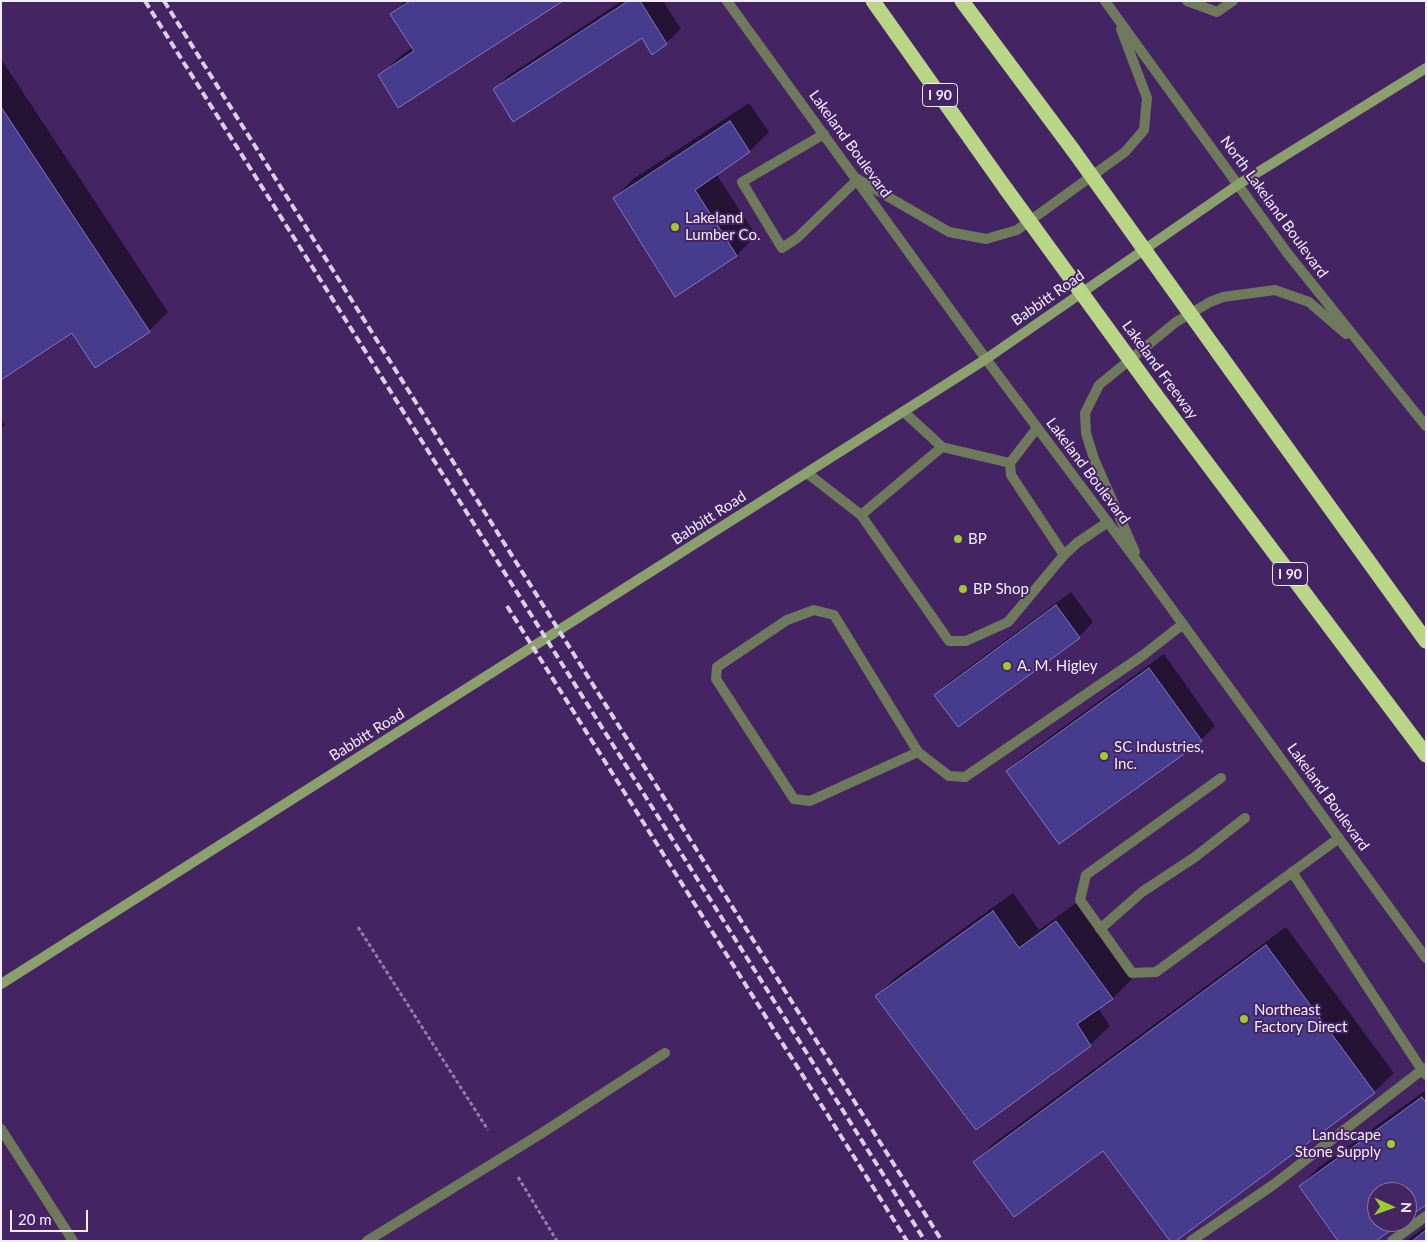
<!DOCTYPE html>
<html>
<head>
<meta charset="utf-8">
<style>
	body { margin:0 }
	#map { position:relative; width:1427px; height:1242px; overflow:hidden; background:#452463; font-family:Lato,sans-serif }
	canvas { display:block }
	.frame { position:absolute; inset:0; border:2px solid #f2ecfb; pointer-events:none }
	.north { position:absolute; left:1367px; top:1182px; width:50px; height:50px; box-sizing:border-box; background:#452463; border:1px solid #8a74a0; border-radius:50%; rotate:92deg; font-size:14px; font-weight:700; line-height:20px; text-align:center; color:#f2ecfb }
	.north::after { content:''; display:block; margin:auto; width:18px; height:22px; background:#9dca30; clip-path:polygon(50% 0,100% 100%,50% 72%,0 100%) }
	.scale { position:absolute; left:10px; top:1210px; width:78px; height:22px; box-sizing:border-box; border:2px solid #f2ecfb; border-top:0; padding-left:6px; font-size:15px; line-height:18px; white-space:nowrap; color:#f2ecfb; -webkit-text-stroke:4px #452463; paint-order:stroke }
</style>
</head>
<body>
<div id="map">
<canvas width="1427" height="1242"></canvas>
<div class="frame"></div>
<div class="north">N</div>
<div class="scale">20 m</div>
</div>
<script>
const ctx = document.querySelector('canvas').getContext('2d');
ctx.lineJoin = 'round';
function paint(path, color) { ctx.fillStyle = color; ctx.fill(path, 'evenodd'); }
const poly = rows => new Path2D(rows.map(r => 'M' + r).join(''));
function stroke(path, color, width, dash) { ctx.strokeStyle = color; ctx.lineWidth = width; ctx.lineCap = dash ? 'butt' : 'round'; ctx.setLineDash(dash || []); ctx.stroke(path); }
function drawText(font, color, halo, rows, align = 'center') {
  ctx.font = font + ' Lato,sans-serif'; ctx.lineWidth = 4; ctx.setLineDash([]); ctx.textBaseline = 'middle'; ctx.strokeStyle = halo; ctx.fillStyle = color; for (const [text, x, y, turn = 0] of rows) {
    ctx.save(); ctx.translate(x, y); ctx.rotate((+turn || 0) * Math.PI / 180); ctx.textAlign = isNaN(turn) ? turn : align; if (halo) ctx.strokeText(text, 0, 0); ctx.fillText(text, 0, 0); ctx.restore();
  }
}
const shadow = poly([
	[405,1,561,1,380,76,399,57,413,47,392,15],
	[622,1,663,1,681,29,666,43,643,36,495,89,509,75],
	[1,59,168,312,149,331,72,331,1,379],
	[749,103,769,132,750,151,716,174,756,235,737,255,675,295,614,199,633,179],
	[1,420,5,425,1,429],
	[1071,592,1093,622,1079,637,936,695,950,681],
	[1164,654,1215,726,1201,740,1008,771,1022,757],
	[1013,893,1039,930,1076,903,1132,979,1113,998,1098,1008,1110,1026,1090,1045,976,1128,877,996,896,977],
	[1286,927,1394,1073,1374,1092,1104,1149,975,1162,994,1143],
	[1426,1090,1426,1203,1407,1217,1407,1192,1377,1192,1377,1222,1400,1222,1374,1241,1300,1186,1319,1167],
	[1426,1226,1426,1241,1406,1241]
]);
const building = poly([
	[410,1,563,1,398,108,378,75,414,51,390,14,410,1],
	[628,1,640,1,667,44,652,55,642,38,513,122,493,89,628,1],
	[1,107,150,332,95,368,72,333,1,380,1,107],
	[730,121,750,152,695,190,737,256,675,297,613,198,730,121],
	[1056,605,1080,638,958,727,934,695,1056,605],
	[1149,668,1202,741,1059,844,1006,771,1149,668],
	[993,911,1019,948,1056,921,1113,999,1077,1024,1091,1046,976,1130,875,996,993,911],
	[1266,945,1375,1093,1176,1241,1170,1241,1103,1151,1014,1217,973,1162,1266,945],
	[1422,1097,1426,1103,1426,1205,1407,1218,1407,1192,1377,1192,1377,1222,1402,1222,1376,1241,1338,1241,1299,1186,1422,1097],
	[1426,1230,1426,1241,1412,1241,1426,1230]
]);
const path = poly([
	[358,927,488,1130],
	[518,1177,557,1241]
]);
const service = poly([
	[1187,1,1217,12,1233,1],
	[824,134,742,182,782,248,797,238,858,179],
	[904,412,942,447,1010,463],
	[1037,428,1010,463,1011,475,1064,555,1077,543,1108,522],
	[807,473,861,515,949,641,966,641,1008,622,1064,555],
	[861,515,942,447],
	[918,752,810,801,794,799,716,679,717,667,787,620,814,610,834,615,918,752,949,776,965,777,1142,656,1183,624],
	[1221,778,1086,875,1080,900,1132,973,1156,972,1339,838],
	[1292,872,1422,1070,1426,1068],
	[1100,929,1142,892,1195,857,1245,818],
	[1,1129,73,1241],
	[367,1241,542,1133,665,1053],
	[1191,1241,1273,1185,1422,1070,1426,1075],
	[1392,1241,1426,1216]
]);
const tertiary = poly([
	[727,1,986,359,1142,568,1426,958],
	[1105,1,1288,254,1426,426],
	[861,181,949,232,986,239,1017,230,1125,152,1144,130,1147,98,1121,29],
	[1135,552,1094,459,1086,433,1085,413,1099,385,1176,322,1210,302,1223,297,1275,290,1309,302,1346,334]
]);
const secondary = poly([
	[1,984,986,359,1239,184,1426,68]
]);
const motorway = poly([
	[873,1,1006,189],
	[962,1,1073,150],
	[1217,351,1426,641],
	[1155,394,1426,755]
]);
const rail = poly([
	[145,1,925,1241],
	[164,1,942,1241],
	[507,606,907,1241]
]);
const motorwayBridge = poly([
	[1073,150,1217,351],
	[1006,189,1155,394]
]);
const markers = [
	[675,227,5,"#9dca30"],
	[958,539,5,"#9dca30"],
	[963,589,5,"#9dca30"],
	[1007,666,5,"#9dca30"],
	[1104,756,5,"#9dca30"],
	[1244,1019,5,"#9dca30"],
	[1391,1144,5,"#9dca30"]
];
const shields = [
	[940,95,35],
	[1290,574,35]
];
const shieldNames = [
	["I 90",940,95],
	["I 90",1290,574]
];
const streetNames = [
	["Lakeland Boulevard",850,144,54],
	["North Lakeland Boulevard",1274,207,54],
	["Babbitt Road",1048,298,-35],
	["Lakeland Freeway",1160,370,54],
	["Lakeland Boulevard",1088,471,53],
	["Babbitt Road",709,518,-33],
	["Babbitt Road",367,735,-32],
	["Lakeland Boulevard",1328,797,54]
];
const poiNames = [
	["Lakeland",685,218],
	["Lumber Co.",685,235],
	["BP",968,539],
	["BP Shop",973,589],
	["A. M. Higley",1017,666],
	["SC Industries,",1114,747],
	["Inc.",1114,764],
	["Northeast",1254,1010],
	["Factory Direct",1254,1027],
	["Landscape",1381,1135,"right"],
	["Stone Supply",1381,1152,"right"]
];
paint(shadow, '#0007');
paint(building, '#463b8c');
stroke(building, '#7e7ac2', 1);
stroke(path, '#927da6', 3, [4, 2.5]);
stroke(service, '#6e7a5b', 10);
stroke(tertiary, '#6e7a5b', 10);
stroke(secondary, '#8ca06d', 10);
stroke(motorway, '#b9d687', 15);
stroke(rail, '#dad0e6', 4, [8, 4]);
stroke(motorwayBridge, '#b9d687', 15);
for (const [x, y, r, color] of markers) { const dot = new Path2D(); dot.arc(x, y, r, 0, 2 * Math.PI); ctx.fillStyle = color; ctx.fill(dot); stroke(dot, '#452463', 2); }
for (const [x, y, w] of shields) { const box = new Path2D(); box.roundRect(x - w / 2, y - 11.5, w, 23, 4); ctx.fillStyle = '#452463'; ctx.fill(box); stroke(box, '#f2ecfb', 1); }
drawText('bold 14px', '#f2ecfb', null, shieldNames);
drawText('15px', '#f2ecfb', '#452463', streetNames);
drawText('15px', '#f2ecfb', '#452463', poiNames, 'left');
</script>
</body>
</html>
